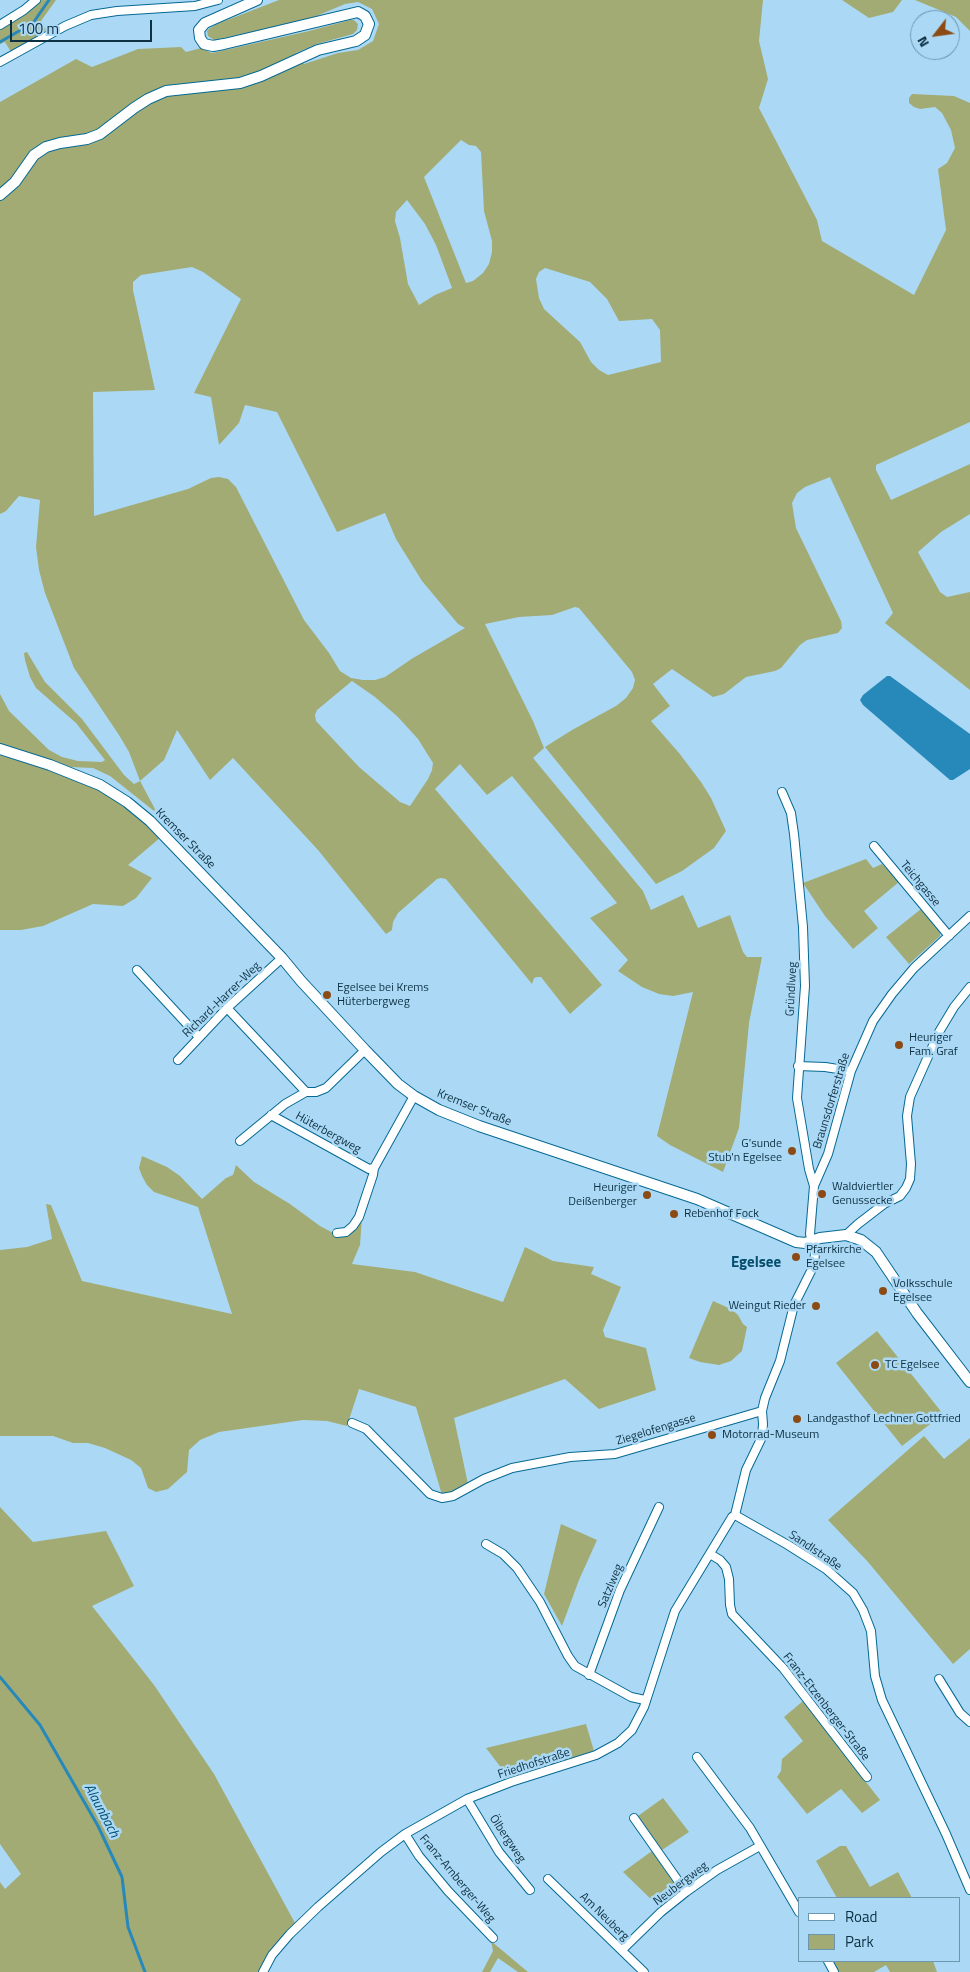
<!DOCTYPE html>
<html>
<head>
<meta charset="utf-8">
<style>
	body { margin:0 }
	#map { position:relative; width:970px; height:1972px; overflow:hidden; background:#abd9f5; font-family:"Titillium Web",sans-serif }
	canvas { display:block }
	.legend { position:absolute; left:798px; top:1897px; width:162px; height:65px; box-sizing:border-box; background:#abd9f5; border:1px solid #6c95ae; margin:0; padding:6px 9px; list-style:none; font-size:15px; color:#0d3043 }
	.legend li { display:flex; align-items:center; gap:10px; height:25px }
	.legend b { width:25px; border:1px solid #6c95ae }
	.north { position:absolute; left:910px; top:10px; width:50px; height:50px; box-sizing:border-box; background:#abd9f5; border:1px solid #6c95ae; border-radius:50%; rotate:240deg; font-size:14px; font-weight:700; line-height:20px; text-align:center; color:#0d3043 }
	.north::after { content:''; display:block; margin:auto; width:18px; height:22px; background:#8c4b15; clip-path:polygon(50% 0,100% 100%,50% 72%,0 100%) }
	.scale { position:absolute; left:10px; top:20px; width:142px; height:22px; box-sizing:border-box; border:2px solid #0d3043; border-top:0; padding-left:6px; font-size:15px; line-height:18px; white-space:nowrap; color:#0d3043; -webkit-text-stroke:4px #abd9f5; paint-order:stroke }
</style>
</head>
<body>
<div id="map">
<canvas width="970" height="1972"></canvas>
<ul class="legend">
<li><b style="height:6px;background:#fff"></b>Road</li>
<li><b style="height:14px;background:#a3ab74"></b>Park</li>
</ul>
<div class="north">N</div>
<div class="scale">100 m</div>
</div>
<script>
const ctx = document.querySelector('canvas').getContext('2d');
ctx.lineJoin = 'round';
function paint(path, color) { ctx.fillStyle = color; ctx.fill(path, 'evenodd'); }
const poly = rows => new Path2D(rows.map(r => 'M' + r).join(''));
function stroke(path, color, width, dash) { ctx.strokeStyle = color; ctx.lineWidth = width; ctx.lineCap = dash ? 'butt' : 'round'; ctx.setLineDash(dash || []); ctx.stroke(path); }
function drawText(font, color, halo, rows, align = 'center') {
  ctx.font = font + ' "Titillium Web",sans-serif'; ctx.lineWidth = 5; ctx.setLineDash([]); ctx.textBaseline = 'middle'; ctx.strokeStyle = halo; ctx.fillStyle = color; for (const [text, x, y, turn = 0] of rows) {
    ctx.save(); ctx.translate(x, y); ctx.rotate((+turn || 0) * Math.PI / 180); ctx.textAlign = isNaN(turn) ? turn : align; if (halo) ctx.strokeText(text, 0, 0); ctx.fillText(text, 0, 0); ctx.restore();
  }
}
const green = poly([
	[39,0,56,0,41,21,48,33,11,52,5,42,0,44,0,28],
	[279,0,763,0,759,41,768,79,759,108,817,220,822,241,914,295,946,230,938,169,947,163,955,148,951,130,942,113,935,107,920,109,914,107,909,103,909,98,912,94,954,96,970,103,970,422,876,465,876,470,891,500,970,464,970,514,941,532,918,552,940,592,947,597,970,592,970,690,885,623,893,613,830,477,805,487,797,493,792,503,796,528,841,621,842,628,838,633,807,640,800,645,781,668,775,671,746,677,724,694,713,697,672,669,653,684,670,706,651,721,679,753,701,782,711,798,726,831,714,848,682,871,656,884,545,747,572,730,616,706,626,698,633,688,635,680,632,672,579,608,575,607,552,615,519,617,485,624,533,721,544,748,533,758,643,891,651,910,683,895,698,928,730,915,743,952,747,957,762,957,749,1023,739,1128,723,1172,670,1145,657,1136,693,992,673,996,659,994,642,987,618,971,628,960,590,918,617,903,512,776,487,795,460,764,435,789,602,985,570,1014,541,977,537,977,534,978,532,984,446,879,441,878,437,879,398,913,393,922,392,930,386,934,318,850,233,758,210,780,177,730,164,760,140,781,155,809,154,811,110,776,93,768,71,767,0,744,0,694,9,711,49,750,62,757,78,761,102,762,105,760,76,723,36,688,30,677,25,660,24,653,27,652,45,682,82,719,124,775,134,784,140,781,129,752,119,735,74,668,45,593,39,570,36,547,40,500,19,496,6,511,0,514,0,102,76,59,92,67,138,49,181,47,186,52,201,48,212,53,309,31,350,20,354,20,358,24,357,30,353,34,317,44,296,53,304,64,338,53,358,50,373,41,379,24,372,9,358,2,345,4,307,20,279,26,214,40,208,36,207,31,210,28,217,24],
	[461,140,469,145,476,146,481,152,484,211,492,241,492,252,489,264,483,273,473,281,466,283,424,177],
	[407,200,425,224,436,245,452,288,435,295,419,305,408,284,400,238,395,221,396,212],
	[192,267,203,272,241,299,194,393,211,397,219,445,239,423,245,405,277,412,337,532,385,513,396,539,422,581,458,624,465,628,413,658,385,677,375,680,363,680,351,678,340,671,329,653,304,620,236,487,228,479,219,477,211,478,188,489,94,516,93,392,155,390,133,290,133,282,141,275],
	[545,268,590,282,607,299,619,321,652,319,660,330,661,362,608,375,599,370,591,362,580,342,544,309,539,298,536,279,539,272],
	[352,681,375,697,398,717,418,739,433,763,432,770,428,779,410,806,400,802,359,767,316,721,315,715,317,710],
	[842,0,902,0,893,12,869,18],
	[915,0,970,0,970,31,956,17],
	[0,755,48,769,97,788,124,806,161,837,128,865,152,878,136,898,123,906,93,904,43,926,21,930,0,930],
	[866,859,873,868,882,864,899,882,864,911,878,928,853,949,825,916,803,883],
	[921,909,940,931,940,936,909,964,886,937],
	[142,1156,167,1167,180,1176,202,1199,226,1178,233,1175,236,1165,254,1182,290,1204,320,1226,339,1236,348,1235,356,1228,362,1217,360,1245,352,1264,415,1272,503,1302,525,1247,553,1261,594,1267,591,1274,621,1287,603,1330,605,1337,646,1348,656,1390,599,1409,565,1379,454,1418,468,1484,451,1493,442,1495,416,1407,359,1389,347,1426,327,1421,303,1420,219,1432,200,1440,189,1450,187,1472,168,1489,156,1492,148,1488,141,1468,131,1460,105,1448,88,1443,73,1443,53,1436,0,1436,0,1250,27,1247,52,1239,46,1204,51,1205,82,1281,232,1314,198,1207,154,1192,147,1185,142,1176,139,1168],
	[713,1301,731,1309,738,1315,743,1324,747,1327,742,1351,731,1361,719,1365,700,1362,689,1358],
	[877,1331,943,1414,902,1446,836,1363],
	[924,1436,944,1459,970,1438,970,1649,953,1664,868,1562,828,1520],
	[0,1507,33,1542,106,1531,134,1586,92,1606,154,1685,214,1774,295,1923,269,1952,258,1972,0,1972,0,1882,5,1889,21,1874,0,1844],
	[561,1524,597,1540,579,1580,562,1626,544,1594],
	[803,1701,880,1800,862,1813,841,1789,807,1814,777,1777,781,1771,782,1759,803,1741,784,1717],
	[586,1724,594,1751,509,1778,486,1748],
	[663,1798,689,1832,662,1850,638,1816],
	[840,1846,846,1846,870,1887,898,1872,912,1898,837,1898,816,1861],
	[652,1851,677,1888,676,1893,659,1907,623,1872],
	[491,1941,528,1972,518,1972,498,1958,490,1972,482,1972,493,1951],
	[832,1961,933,1961,937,1972,890,1972,886,1965,874,1972,839,1972]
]);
const water = poly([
	[887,676,890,676,970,734,970,769,953,780,950,780,863,705,860,700,863,695]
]);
const stream = poly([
	[0,42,33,23,49,0],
	[0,1677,40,1725,98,1826,122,1877,128,1927,145,1972]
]);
const minor = poly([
	[0,25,24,10,36,0],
	[0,62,65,26,91,15,117,11,195,6,218,0],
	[782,792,791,813,794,834,803,927,805,986,797,1098,809,1169,814,1186],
	[874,846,949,936],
	[137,970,199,1037],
	[227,1008,306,1092],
	[178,1060,227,1008,282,958],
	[798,1066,825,1067,851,1071],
	[271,1115,369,1169,374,1168],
	[240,1141,285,1104,306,1092,316,1092,326,1088,365,1050],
	[337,1233,346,1232,353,1226,359,1217,373,1175,374,1168,414,1096],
	[846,1235,858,1224,884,1204,900,1196,906,1188,910,1179,911,1164,907,1116,910,1097,939,1032,954,1007,970,987],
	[352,1423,366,1429,430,1494,442,1498,453,1496,484,1479,512,1468,570,1457,615,1454,762,1411],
	[735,1515,746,1470,762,1437,763,1424,762,1411,765,1398,780,1361,794,1305,814,1265,815,1253,810,1234,814,1186,828,1154,851,1071,873,1021,892,994,914,968,970,916],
	[735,1515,788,1545,826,1569,853,1593,863,1610,871,1631,875,1676,882,1700,946,1834,970,1890],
	[486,1544,503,1554,517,1568,540,1602,568,1656,575,1666,631,1697,645,1700],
	[710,1554,720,1560,726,1567,729,1579,730,1605,732,1614,783,1668,867,1777],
	[589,1675,620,1590,659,1507],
	[939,1679,960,1713,970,1722],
	[697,1757,750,1828,799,1912],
	[467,1799,499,1852,530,1890],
	[634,1818,686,1892],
	[405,1834,419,1856,448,1891,493,1938],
	[548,1879,644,1972],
	[622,1950,661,1912,686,1892,717,1870,760,1846],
	[828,1961,834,1972],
	[263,1972,272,1955,290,1934,318,1907,381,1852,405,1834,467,1799,511,1782,596,1755,618,1743,632,1730,644,1707,675,1611,732,1517,735,1515]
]);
const tertiary = poly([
	[0,195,15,182,34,155,46,147,60,143,87,139,100,134,134,108,148,99,166,91,240,83,261,76,318,50,356,41,365,35,369,24,365,16,358,12,224,44,213,46,204,44,200,38,199,30,205,23,257,0],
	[0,749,50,765,100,785,127,802,150,821,282,958,301,981,365,1050,398,1084,414,1096,439,1110,479,1126,697,1199,796,1242,805,1243,820,1238,846,1235,861,1240,876,1252,917,1313,970,1382]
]);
const markers = [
	[327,995,5,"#8c4b15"],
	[899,1045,5,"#8c4b15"],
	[792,1151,5,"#8c4b15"],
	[822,1194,5,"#8c4b15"],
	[647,1195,5,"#8c4b15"],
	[674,1214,5,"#8c4b15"],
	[796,1257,5,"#8c4b15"],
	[883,1291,5,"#8c4b15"],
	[816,1306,5,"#8c4b15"],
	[875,1365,5,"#8c4b15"],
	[797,1419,5,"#8c4b15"],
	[712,1435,5,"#8c4b15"]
];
const streetNames = [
	["Kremser Straße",185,839,45],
	["Teichgasse",920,884,50],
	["Gründlweg",792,989,-87],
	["Richard-Harrer-Weg",222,1000,-44],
	["Braunsdorferstraße",832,1101,-73],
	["Kremser Straße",474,1108,22],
	["Hüterbergweg",328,1133,29],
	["Ziegelofengasse",656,1430,-17],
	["Sandlstraße",815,1551,34],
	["Satzlweg",611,1586,-67],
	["Franz-Etzenberger-Straße",826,1707,52],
	["Friedhofstraße",534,1764,-18],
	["Ölbergweg",507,1839,56],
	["Franz-Arnberger-Weg",457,1879,50],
	["Neubergweg",681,1884,-37],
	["Am Neuberg",604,1917,44]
];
const poiNames = [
	["Egelsee bei Krems",337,988],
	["Hüterbergweg",337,1002],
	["Heuriger",909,1038],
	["Fam. Graf",909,1052],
	["G'sunde",782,1144,"right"],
	["Stub'n Egelsee",782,1158,"right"],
	["Waldviertler",832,1187],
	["Genussecke",832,1201],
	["Heuriger",637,1188,"right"],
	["Deißenberger",637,1202,"right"],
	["Rebenhof Fock",684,1214],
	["Pfarrkirche",806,1250],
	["Egelsee",806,1264],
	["Volksschule",893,1284],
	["Egelsee",893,1298],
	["Weingut Rieder",806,1306,"right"],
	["TC Egelsee",885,1365],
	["Landgasthof Lechner Gottfried",807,1419],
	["Motorrad-Museum",722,1435]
];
const waterNames = [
	["Alaunbach",101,1811,62]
];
const quarterNames = [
	["Egelsee",756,1263]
];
paint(green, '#a3ab74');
paint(water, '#2789ba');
stroke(stream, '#2789ba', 3);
stroke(minor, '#056993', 10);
stroke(tertiary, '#056993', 12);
stroke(minor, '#fff', 8);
stroke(tertiary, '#fff', 10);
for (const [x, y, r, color] of markers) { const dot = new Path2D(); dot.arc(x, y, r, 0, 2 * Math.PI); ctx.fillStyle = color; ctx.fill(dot); stroke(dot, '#abd9f5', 2); }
drawText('12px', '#0d3043', '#abd9f5', streetNames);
drawText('12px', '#0d3043', '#abd9f5', poiNames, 'left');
drawText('italic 14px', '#004e70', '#abd9f5', waterNames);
drawText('bold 15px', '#074e6e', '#abd9f5', quarterNames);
</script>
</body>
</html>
